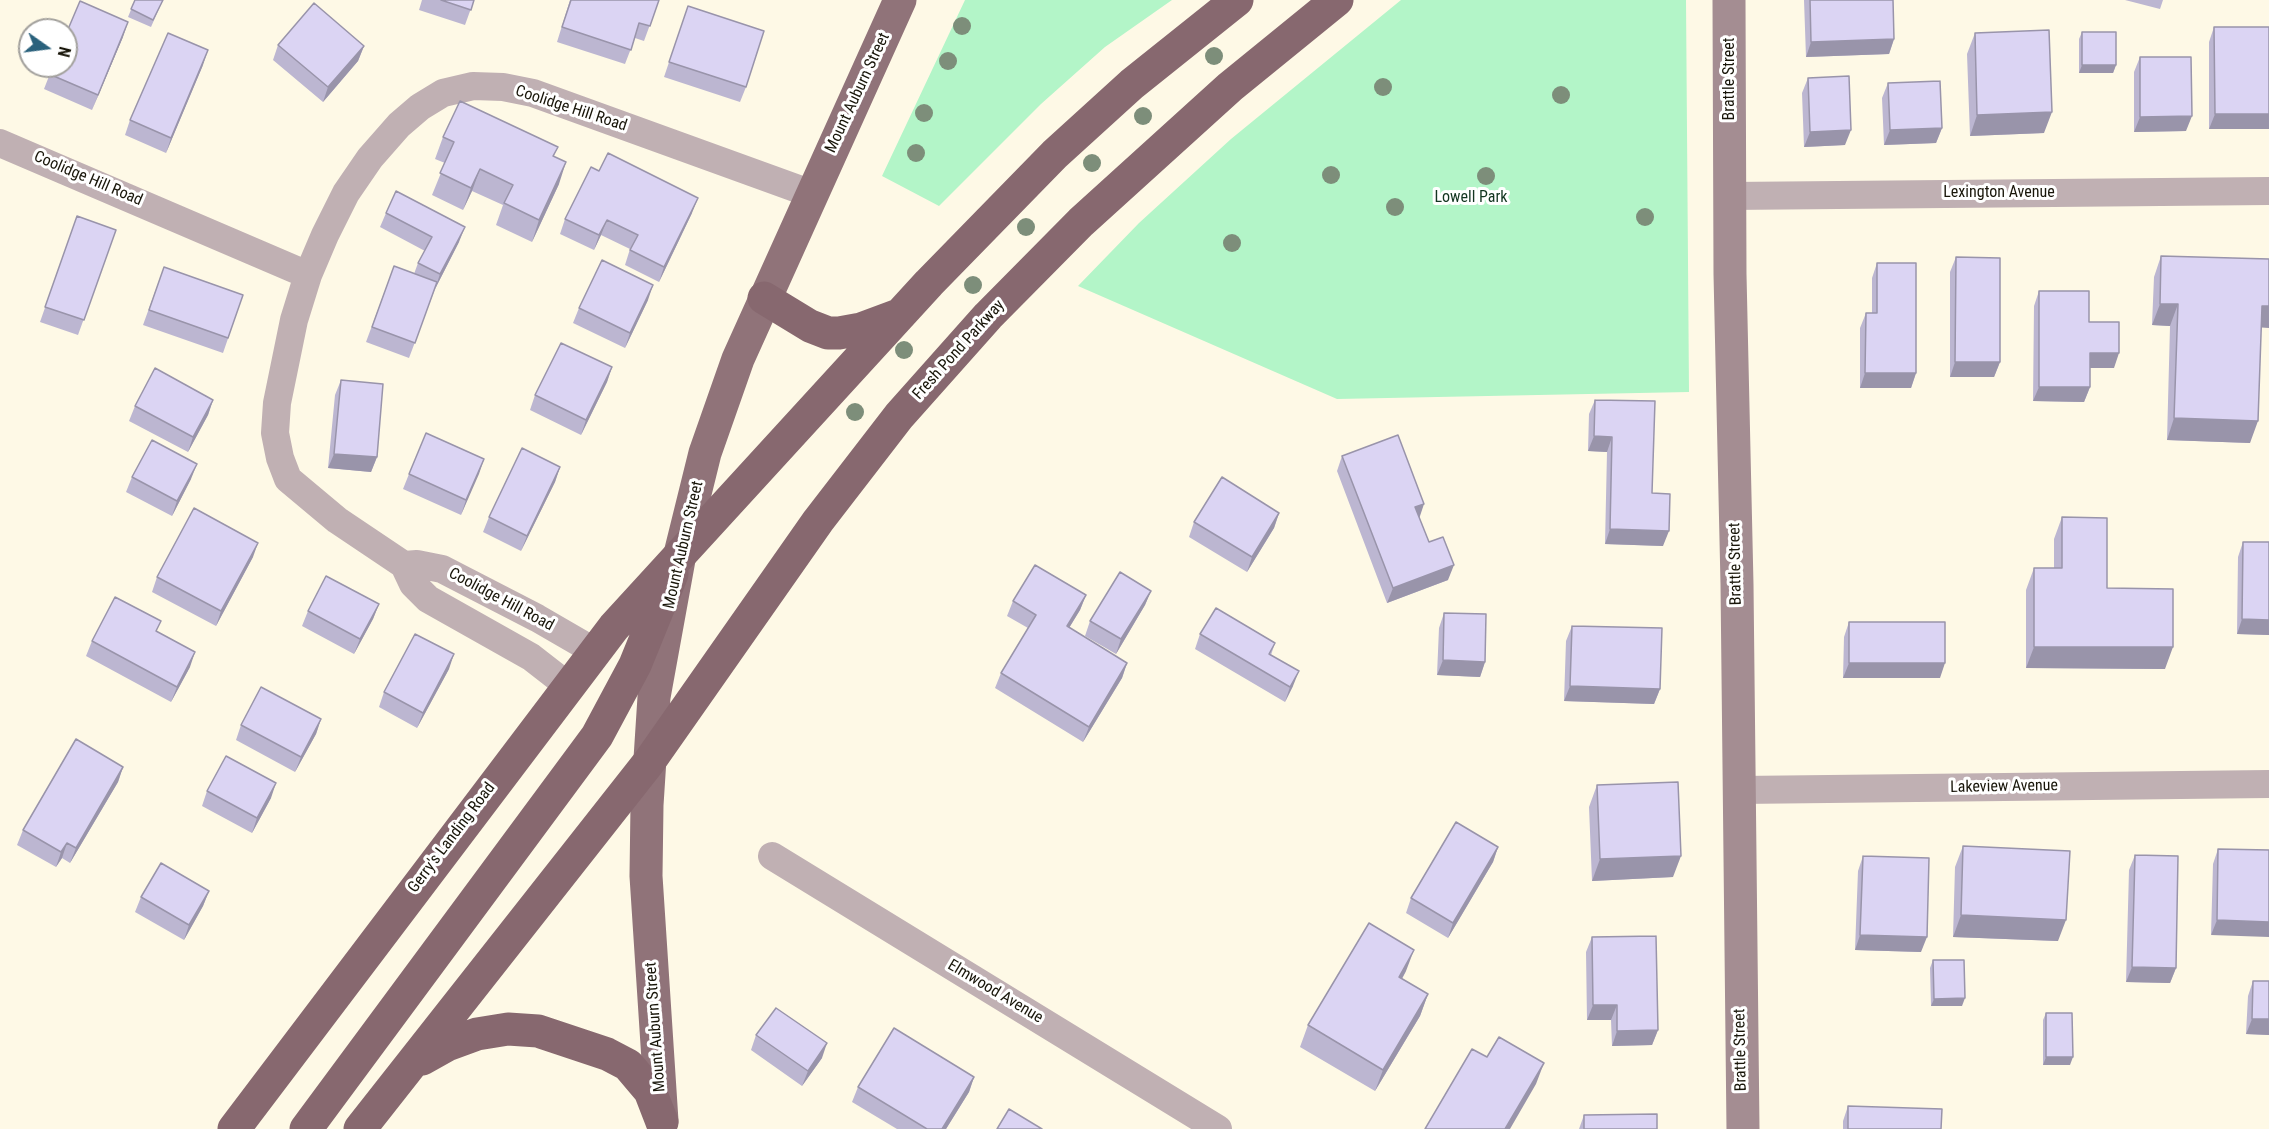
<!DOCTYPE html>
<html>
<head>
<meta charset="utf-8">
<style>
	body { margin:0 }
	#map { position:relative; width:2269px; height:1129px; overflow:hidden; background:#fef9e6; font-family:"Roboto Condensed",sans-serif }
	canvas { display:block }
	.north { position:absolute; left:18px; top:18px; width:60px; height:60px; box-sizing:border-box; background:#fff; border:2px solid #a3a19d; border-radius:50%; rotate:104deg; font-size:16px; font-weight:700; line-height:24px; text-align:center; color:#181509 }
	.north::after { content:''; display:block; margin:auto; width:21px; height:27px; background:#2a617c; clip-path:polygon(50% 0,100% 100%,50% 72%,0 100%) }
</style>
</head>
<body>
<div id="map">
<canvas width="2269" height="1129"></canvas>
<div class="north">N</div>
</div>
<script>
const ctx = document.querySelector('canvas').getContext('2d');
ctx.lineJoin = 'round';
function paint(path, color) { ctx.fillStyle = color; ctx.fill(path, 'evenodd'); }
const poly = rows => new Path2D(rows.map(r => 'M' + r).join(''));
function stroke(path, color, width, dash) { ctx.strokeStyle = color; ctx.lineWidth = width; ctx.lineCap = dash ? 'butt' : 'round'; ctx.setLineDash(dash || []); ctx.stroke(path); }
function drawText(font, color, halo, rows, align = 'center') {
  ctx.font = font + ' "Roboto Condensed",sans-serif'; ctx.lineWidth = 6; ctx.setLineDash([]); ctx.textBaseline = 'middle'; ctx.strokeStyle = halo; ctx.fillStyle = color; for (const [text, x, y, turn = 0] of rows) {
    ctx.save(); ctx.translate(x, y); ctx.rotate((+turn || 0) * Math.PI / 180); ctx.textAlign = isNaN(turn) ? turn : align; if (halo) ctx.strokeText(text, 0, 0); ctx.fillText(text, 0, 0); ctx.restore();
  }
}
const green = poly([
	[965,0,1172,0,1105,47,1041,104,939,206,882,176],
	[1401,0,1686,0,1689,392,1337,399,1078,286,1139,223,1231,139]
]);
const minor = poly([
	[0,143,308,275],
	[1730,196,2269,191],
	[404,565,413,584,428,599,531,657,567,685],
	[594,651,537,618,442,569,417,564,404,565,337,520,288,479,280,458,275,433,277,403,294,320,308,275,325,235,346,193,370,158,399,125,420,107,443,93,473,86,503,87,533,93,812,194],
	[1740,790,2269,784],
	[772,856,1218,1129]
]);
const secondary = poly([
	[1729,0,1730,274,1737,584,1743,1129]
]);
const primary = poly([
	[662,1121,646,876,647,805,654,697,680,554,705,453,738,359,900,0]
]);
const trunk = poly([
	[764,298,810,326,828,333,839,333,861,329,896,316],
	[422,1059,447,1045,477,1034,508,1029,538,1031,607,1054,628,1065,650,1091,662,1122],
	[234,1129,614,627,929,283,1055,154,1132,84,1237,0],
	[306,1129,597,736,635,665,672,574],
	[360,1129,649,762,818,521,899,416,988,316,1081,222,1230,87,1337,0]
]);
const trees = [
	[962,26],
	[1214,56],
	[948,61],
	[1383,87],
	[1561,95],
	[924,113],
	[1143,116],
	[916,153],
	[1092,163],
	[1331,175],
	[1486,176],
	[1395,207],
	[1645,217],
	[1026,227],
	[1232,243],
	[973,285],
	[904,350],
	[855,412]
];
const wall = poly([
	[135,0,163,0,151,27,128,17],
	[422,0,474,0,465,25,419,10],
	[570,0,659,0,644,41,635,38,625,64,557,42],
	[1804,0,1893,0,1894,39,1889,54,1806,57],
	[2125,0,2163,0,2160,9],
	[688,6,746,87,740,102,664,77],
	[2214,27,2269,27,2269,129,2209,129,2209,42],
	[2082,32,2116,65,2113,73,2079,73,2079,39],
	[1975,33,2044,133,1970,136,1967,54],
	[123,37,92,110,44,89,53,66],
	[278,45,364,46,358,61,323,102,273,60],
	[2140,57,2186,131,2134,132,2134,72],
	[203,65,166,153,125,135,130,120],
	[1808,78,1845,145,1804,147,1802,93],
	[1888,83,1942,128,1936,143,1884,145,1882,98],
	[443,137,558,147,554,156,559,184,532,242,496,225,503,205,472,191,463,210,432,195,445,163,435,159],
	[386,213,459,242,435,289,409,358,366,342,394,266,414,274,418,263,425,251,380,227],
	[692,213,659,282,625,265,630,249,601,235,594,250,560,234,565,219],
	[77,216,116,230,78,335,40,322],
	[2161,256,2269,259,2269,327,2261,327,2250,443,2167,440,2170,326,2152,325,2154,277],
	[1956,257,2000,362,1994,377,1950,377,1950,272],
	[1877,263,1916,373,1911,388,1860,388,1860,328,1866,313,1872,313,1872,278],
	[164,267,243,295,223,353,143,325],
	[2039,291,2089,322,2114,368,2090,368,2090,387,2084,402,2033,401,2034,306],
	[648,300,625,348,573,323,579,308],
	[612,367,607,382,581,435,530,410,535,395],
	[341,380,377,457,371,472,328,468,335,395],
	[213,400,208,415,188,452,129,421,135,406],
	[1595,400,1652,493,1663,546,1605,544,1607,452,1588,451,1589,414],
	[1342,456,1419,518,1429,542,1448,580,1387,603,1337,471],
	[484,459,461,515,403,489,409,474],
	[560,467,555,482,521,551,483,532,489,517],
	[132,477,191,479,172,516,126,492],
	[1279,513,1274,528,1247,572,1189,537,1194,522],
	[2062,517,2107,588,2165,669,2026,668,2026,590,2034,568,2054,568,2054,539],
	[2243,542,2269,635,2237,634,2238,557],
	[253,557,216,626,152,592,157,577],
	[1151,591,1145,605,1116,654,1085,636,1090,621],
	[1086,595,1080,610,1069,628,1127,663,1122,678,1083,742,995,688,1001,673,1028,628,1007,616,1013,601],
	[379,604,373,619,354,654,302,626,308,611],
	[1444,613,1485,662,1480,677,1437,675,1439,628],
	[1849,622,1940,678,1843,678,1844,637],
	[1572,626,1660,689,1654,704,1564,701,1566,641],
	[1200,634,1275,643,1271,655,1293,686,1285,702,1195,649],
	[92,641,190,667,171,702,86,656],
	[449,669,417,728,379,707,384,692],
	[321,719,316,734,295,772,236,740,241,725],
	[123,767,118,782,70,863,62,858,56,867,17,845,23,830],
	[1597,785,1673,877,1592,881,1589,807],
	[207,791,271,798,252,833,202,806],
	[1963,846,2058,941,1953,937,1955,867],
	[1498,847,1493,862,1448,938,1406,913,1411,898],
	[2218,849,2269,850,2211,935,2213,864],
	[2135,855,2176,968,2170,983,2126,982,2129,870],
	[1863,856,1921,952,1855,950,1858,871],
	[209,891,203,906,184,940,135,912,141,897],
	[1592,937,1658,1030,1652,1045,1612,1046,1611,1020,1587,1020,1586,952],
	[1933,960,1962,1006,1931,1006,1930,968],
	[1406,971,1402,979,1428,994,1420,1016,1375,1091,1300,1047,1308,1025],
	[2253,981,2269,981,2269,1035,2246,1034,2248,996],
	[2046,1013,2070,1065,2043,1065,2043,1020],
	[756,1035,822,1058,802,1086,751,1050],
	[974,1077,969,1092,946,1129,897,1129,852,1102,858,1087],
	[1848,1106,1941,1129,1843,1129,1843,1121],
	[1584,1115,1657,1129,1579,1129]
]);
const shadedWall = poly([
	[128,22,123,37,92,110,98,95],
	[1894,39,1889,54,1806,57,1811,42],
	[364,46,358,61,323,102,328,87],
	[208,50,203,65,166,153,171,138],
	[2082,65,2116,65,2113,73,2079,73],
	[2052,112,2044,133,1970,136,1977,115],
	[2215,114,2269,114,2269,129,2209,129],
	[2192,116,2186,131,2134,132,2140,117],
	[1942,128,1936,143,1884,145,1890,130],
	[1851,130,1845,145,1804,147,1810,132],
	[566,162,559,184,532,242,539,220],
	[480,169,472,191,463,210,471,188],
	[698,198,692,213,659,282,664,267],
	[607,220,601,235,594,250,599,235],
	[465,227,459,242,435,289,440,274],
	[653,285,648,300,625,348,630,333],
	[2160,304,2178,304,2170,326,2152,325],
	[2262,306,2269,306,2269,328,2254,327],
	[2090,353,2119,353,2114,368,2084,368],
	[1955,362,2000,362,1994,377,1950,377],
	[612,367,607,382,581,435,586,420],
	[1865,373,1916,373,1911,388,1860,388],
	[2039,387,2090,387,2084,402,2033,401],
	[213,400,208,415,188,452,193,437],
	[2174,418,2258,421,2250,443,2167,440],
	[1594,436,1612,437,1607,452,1588,451],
	[334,454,377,457,371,472,328,468],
	[484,459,479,474,461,515,466,500],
	[197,464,191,479,172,516,177,501],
	[560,467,555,482,521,551,527,536],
	[1424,504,1419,519,1415,507],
	[1279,513,1274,528,1247,572,1252,557],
	[1610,529,1669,531,1663,546,1605,544],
	[258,543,253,557,216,626,221,611],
	[1454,565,1448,580,1387,603,1393,588],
	[1151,591,1145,605,1116,654,1121,639],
	[1086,595,1080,610,1061,641,1067,626],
	[379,604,373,619,354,654,360,639],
	[2242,619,2269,620,2269,635,2237,634],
	[2034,647,2173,647,2165,669,2026,668],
	[195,652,190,667,171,702,177,687],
	[454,654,449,669,417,728,423,713],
	[1443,660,1485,662,1480,677,1437,675],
	[1127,663,1122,678,1083,742,1089,727],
	[1849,663,1945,663,1940,678,1843,678],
	[1299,671,1293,686,1285,702,1290,687],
	[1570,686,1660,689,1654,704,1564,701],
	[321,719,316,734,295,772,301,757],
	[123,767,118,782,70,863,76,848],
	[276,783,271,798,252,833,257,818],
	[67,843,62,858,56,867,61,852],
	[1498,847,1493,862,1448,938,1453,923],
	[1681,856,1673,877,1592,881,1600,859],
	[209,891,203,906,184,940,189,925],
	[1961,915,2066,920,2058,941,1953,937],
	[2217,920,2269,922,2269,937,2211,935],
	[1860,935,1927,937,1921,952,1855,950],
	[1414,950,1406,971,1391,998,1399,977],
	[2132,967,2176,968,2170,983,2126,982],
	[1428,994,1420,1016,1375,1091,1383,1070],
	[1965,998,1962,1006,1931,1006,1934,999],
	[1593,1005,1617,1005,1611,1020,1587,1020],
	[2252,1019,2269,1019,2269,1035,2246,1034],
	[1658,1030,1652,1045,1612,1046,1617,1031],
	[827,1043,822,1058,802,1086,808,1071],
	[2046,1057,2073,1057,2070,1065,2043,1065],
	[1544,1063,1536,1084,1510,1129,1505,1129],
	[974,1077,969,1092,946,1129,942,1129]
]);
const building = poly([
	[135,0,163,0,153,20,131,9,135,0],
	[441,0,474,0,471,10,441,0],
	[571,0,659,0,650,26,639,23,631,50,562,27,571,0],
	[1810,0,1893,0,1894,39,1811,42,1810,0],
	[80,1,128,22,98,95,49,74,53,66,66,66,66,34,80,1],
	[314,3,364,46,328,87,278,45,314,3],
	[688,6,764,31,746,87,669,62,688,6],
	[2214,27,2269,27,2269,114,2215,114,2214,27],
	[2049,30,2052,112,1977,115,1975,33,2049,30],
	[2082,32,2116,32,2116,65,2082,65,2082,32],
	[168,33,208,50,171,138,130,120,168,33],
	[2140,57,2191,57,2192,116,2140,117,2140,57],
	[1849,76,1851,130,1810,132,1808,78,1849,76],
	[1940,81,1942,128,1890,130,1888,83,1940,81],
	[460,101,558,147,553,156,566,162,539,220,504,203,513,185,480,169,471,188,440,173,454,142,443,137,460,101],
	[608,153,698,198,664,267,630,250,638,235,607,220,599,235,565,219,591,167,599,171,608,153],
	[396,191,465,227,440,274,418,263,432,237,386,213,396,191],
	[77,216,116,230,84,320,45,307,77,216],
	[2161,256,2269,259,2269,306,2262,306,2258,421,2174,418,2178,304,2160,304,2161,256],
	[1956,257,2000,258,2000,362,1955,362,1956,257],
	[602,260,653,285,630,333,579,308,602,260],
	[1877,263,1916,263,1916,373,1865,373,1866,313,1877,313,1877,263],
	[394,266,437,282,415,343,372,327,394,266],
	[164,267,243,295,228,338,149,310,164,267],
	[2039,291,2089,291,2089,322,2119,322,2119,353,2090,353,2090,387,2039,387,2039,291],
	[561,343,612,367,586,420,535,395,561,343],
	[155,368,213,400,193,437,135,406,155,368],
	[341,380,383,384,377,457,334,454,341,380],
	[1595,400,1655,401,1652,493,1670,494,1669,531,1610,529,1612,437,1594,436,1595,400],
	[426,433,484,459,466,500,409,474,426,433],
	[1398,435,1424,504,1415,507,1429,542,1443,537,1454,565,1393,588,1342,456,1398,435],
	[152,440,197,464,177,501,132,477,152,440],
	[522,448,560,467,527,536,489,517,522,448],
	[1222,477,1279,513,1252,557,1194,522,1222,477],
	[194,508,258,543,221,611,157,577,194,508],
	[2062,517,2107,518,2107,588,2173,589,2173,647,2034,647,2034,568,2062,568,2062,517],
	[2243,542,2269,542,2269,620,2242,619,2243,542],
	[1035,565,1086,595,1067,626,1127,663,1089,727,1001,673,1036,615,1013,601,1035,565],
	[1120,572,1151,591,1121,639,1090,621,1120,572],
	[326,576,379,604,360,639,308,611,326,576],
	[115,597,161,621,156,631,195,652,177,687,92,641,115,597],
	[1216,608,1275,643,1269,654,1299,671,1290,687,1200,634,1216,608],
	[1444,613,1486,614,1485,662,1443,660,1444,613],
	[1849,622,1945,622,1945,663,1849,663,1849,622],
	[1572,626,1662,628,1660,689,1570,686,1572,626],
	[415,634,454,654,423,713,384,692,415,634],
	[261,687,321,719,301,757,241,725,261,687],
	[76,739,123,767,76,848,67,843,61,852,23,830,76,739],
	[226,756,276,783,257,818,207,791,226,756],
	[1678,782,1681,856,1600,859,1597,785,1678,782],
	[1456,822,1498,847,1453,923,1411,898,1456,822],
	[1963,846,2070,851,2066,920,1961,915,1963,846],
	[2218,849,2269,850,2269,922,2217,920,2218,849],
	[2135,855,2178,856,2176,968,2132,967,2135,855],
	[1863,856,1929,858,1927,937,1860,935,1863,856],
	[161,863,209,891,189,925,141,897,161,863],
	[1369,923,1414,950,1399,977,1428,994,1383,1070,1308,1025,1369,923],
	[1656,936,1658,1030,1617,1031,1617,1005,1593,1005,1592,937,1656,936],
	[1933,960,1964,960,1965,998,1934,999,1933,960],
	[2253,981,2269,981,2269,1019,2252,1019,2253,981],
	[776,1008,827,1043,808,1071,756,1035,776,1008],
	[2046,1013,2072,1013,2073,1057,2046,1057,2046,1013],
	[894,1028,974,1077,942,1129,927,1129,858,1087,894,1028],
	[1499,1037,1544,1063,1505,1129,1425,1129,1472,1049,1487,1057,1499,1037],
	[1848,1106,1942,1109,1941,1129,1848,1129,1848,1106],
	[1009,1109,1042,1129,997,1129,1009,1109],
	[1657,1114,1657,1129,1584,1129,1584,1115,1657,1114]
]);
const streetNames = [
	["Brattle Street",1730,79,-90],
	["Mount Auburn Street",858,93,-65],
	["Coolidge Hill Road",571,109,18],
	["Coolidge Hill Road",88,179,23],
	["Lexington Avenue",1999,193],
	["Fresh Pond Parkway",959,350,-48],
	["Mount Auburn Street",684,545,-77],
	["Brattle Street",1736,564,-91],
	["Coolidge Hill Road",501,600,28],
	["Lakeview Avenue",2004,787,-1],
	["Gerry's Landing Road",452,838,-53],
	["Elmwood Avenue",995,992,31],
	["Mount Auburn Street",656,1027,-94],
	["Brattle Street",1741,1050,-91]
];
const parkNames = [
	["Lowell Park",1471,198]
];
paint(green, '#b3f5c8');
stroke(minor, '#c0b0b3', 28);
stroke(secondary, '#a48d92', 33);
stroke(primary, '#907379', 33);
stroke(trunk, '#87686f', 33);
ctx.fillStyle = '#7d8e7a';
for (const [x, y] of trees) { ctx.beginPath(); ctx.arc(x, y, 9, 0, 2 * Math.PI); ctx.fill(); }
paint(wall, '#bcb6d1');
paint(shadedWall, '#9994aa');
paint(building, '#dbd4f3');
stroke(building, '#9994aa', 1.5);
drawText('16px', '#181509', '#fff', streetNames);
drawText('16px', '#133621', '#fff', parkNames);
</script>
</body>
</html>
